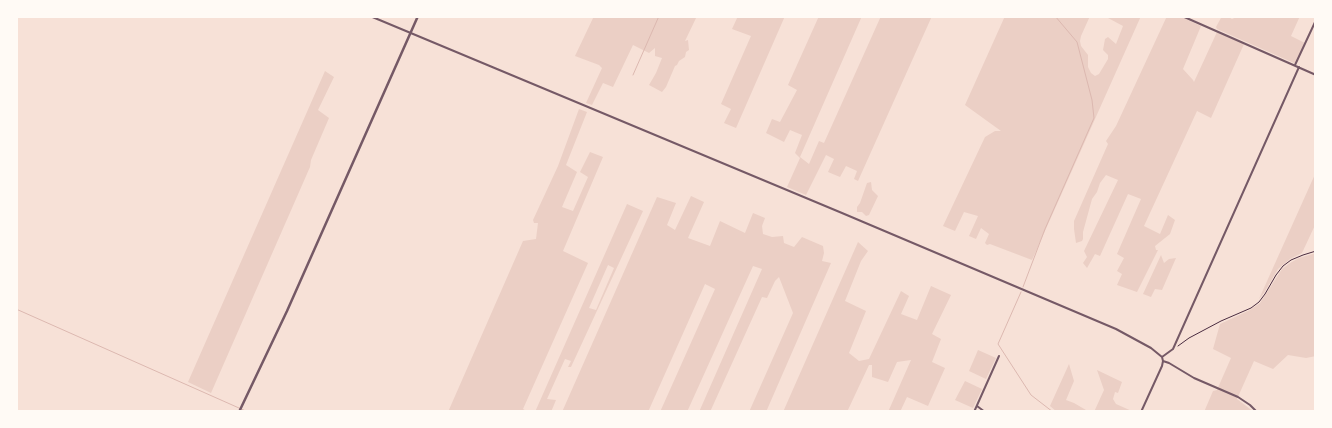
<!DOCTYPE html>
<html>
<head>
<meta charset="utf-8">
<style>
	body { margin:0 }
	#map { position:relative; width:1332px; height:428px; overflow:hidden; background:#f7e1d7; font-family:"Fira Sans",sans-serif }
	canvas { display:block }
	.frame { position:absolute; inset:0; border:18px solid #fffaf5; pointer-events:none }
</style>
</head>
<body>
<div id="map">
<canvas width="1332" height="428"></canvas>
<div class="frame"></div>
</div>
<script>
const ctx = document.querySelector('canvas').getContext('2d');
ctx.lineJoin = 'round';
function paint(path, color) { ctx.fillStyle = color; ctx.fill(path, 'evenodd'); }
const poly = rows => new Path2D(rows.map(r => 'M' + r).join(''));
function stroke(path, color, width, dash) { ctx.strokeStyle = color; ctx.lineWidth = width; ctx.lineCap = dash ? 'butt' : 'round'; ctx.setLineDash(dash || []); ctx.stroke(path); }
const green = poly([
	[594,16,697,16,685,41,688,40,689,50,686,52,685,57,679,61,677,65,675,66,666,87,662,92,649,85,656,73,662,58,655,56,655,48,649,53,633,45,613,87,603,83,592,105,586,103,602,68,599,65,575,56],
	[738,16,785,16,736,128,724,123,731,109,721,104,751,36,732,29],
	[819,16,862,16,800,157,809,164,819,141,824,143,881,16,932,16,858,181,854,179,857,171,846,166,840,177,828,172,834,159,826,155,806,195,787,187,800,158,795,153,802,135,790,130,784,142,766,133,772,119,780,122,797,90,788,85],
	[1005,16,1090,16,1081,36,1080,41,1081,46,1088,55,1088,67,1091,73,1095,76,1099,74,1108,59,1108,55,1103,50,1105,39,1108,37,1116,44,1123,26,1108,18,1109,16,1141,16,1032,260,990,244,987,245,985,243,989,234,981,228,976,239,969,236,978,216,964,212,955,231,943,226,985,137,995,131,1001,131,965,105],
	[1167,16,1179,16,1201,26,1183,69,1193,80,1194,82,1217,32,1244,44,1211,118,1197,111,1144,226,1160,234,1168,215,1175,220,1170,234,1155,246,1156,250,1158,250,1137,292,1117,285,1122,274,1117,271,1124,258,1117,254,1141,199,1128,194,1100,256,1095,254,1087,268,1083,263,1087,257,1084,251,1118,180,1106,175,1100,183,1097,192,1092,199,1083,232,1083,239,1082,241,1076,243,1074,229,1074,221,1108,144,1106,141,1116,126],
	[1222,16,1227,16,1232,19,1239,16,1300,16,1291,36,1305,43,1296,63,1294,63,1217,29,1216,27],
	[325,71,334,77,318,110,329,118,311,160,310,167,211,393,188,382],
	[579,109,587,112,566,165,577,172,562,207,573,211,588,177,580,172,590,152,603,157,563,251,588,263,523,409,528,412,448,412,523,241,536,239,538,223,534,223,533,220,558,166],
	[1316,172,1316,223,1302,253,1290,259,1278,269,1264,293,1259,299],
	[871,182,872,190,878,196,869,215,866,216,862,212,857,212,857,207,860,203,867,183],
	[691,196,704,202,688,238,710,246,720,221,745,233,753,213,765,218,762,226,763,234,772,237,783,236,784,243,794,247,802,237,823,246,824,253,822,261,831,263,766,412,749,412,793,313,779,277,775,281,767,298,762,297,710,412,699,412,762,269,753,266,687,412,660,412,715,289,705,284,648,412,562,412,657,197,676,203,667,225,675,230],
	[627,204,643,211,571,367,568,367,571,361,565,359,547,399,556,400,551,412,535,412],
	[608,265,614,268,596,310,589,308],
	[858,242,868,251,861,261,845,301,866,311,849,353,859,361,869,359,901,291,909,296,901,314,917,320,931,286,951,295,932,334,941,339,932,362,945,368,928,406,907,397,900,412,888,412,911,360,897,362,888,382,872,377,872,365,869,365,847,412,783,412],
	[1316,253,1316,356,1306,358,1288,355,1273,369,1254,361,1237,399,1254,412,1204,412,1213,391,1217,390,1231,358,1213,349,1220,324,1250,310,1260,303,1282,269,1290,263,1299,258],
	[1161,255,1164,263,1169,259,1176,258,1162,290,1155,289,1151,297,1143,294],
	[978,350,996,358,986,379,969,371],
	[1069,364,1074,381,1066,400,1074,403,1086,410,1087,412,1057,412,1050,406],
	[1097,370,1122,382,1118,393,1115,392,1113,399,1116,404,1134,412,1094,412,1104,390],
	[965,381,982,389,973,408,955,400]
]);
const stream = poly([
	[633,75,659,16],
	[1023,287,1045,229,1094,118,1092,100,1077,42,1055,16],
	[1021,292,998,344,1031,395,1053,412],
	[16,309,248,412]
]);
const path = poly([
	[1178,346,1189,338,1221,321,1251,308,1259,302,1265,294,1276,275,1283,266,1291,260,1303,255,1316,251]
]);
const minor = poly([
	[370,16,842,213,1116,329,1151,348,1162,357],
	[1182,16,1316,75],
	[1295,65,1316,20],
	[1162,357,1173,349,1299,67],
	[1163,361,1169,363,1194,378,1238,397,1250,405,1257,412],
	[977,406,985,412],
	[974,412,999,356],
	[1141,412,1162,366,1163,361,1162,357]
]);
const tertiary = poly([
	[239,412,287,311,418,16]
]);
paint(green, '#ebcfc5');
stroke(stream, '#dcb8b0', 1);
stroke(path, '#4a2c40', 1);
stroke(minor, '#755966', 2);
stroke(tertiary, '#755966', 2.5);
</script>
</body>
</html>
